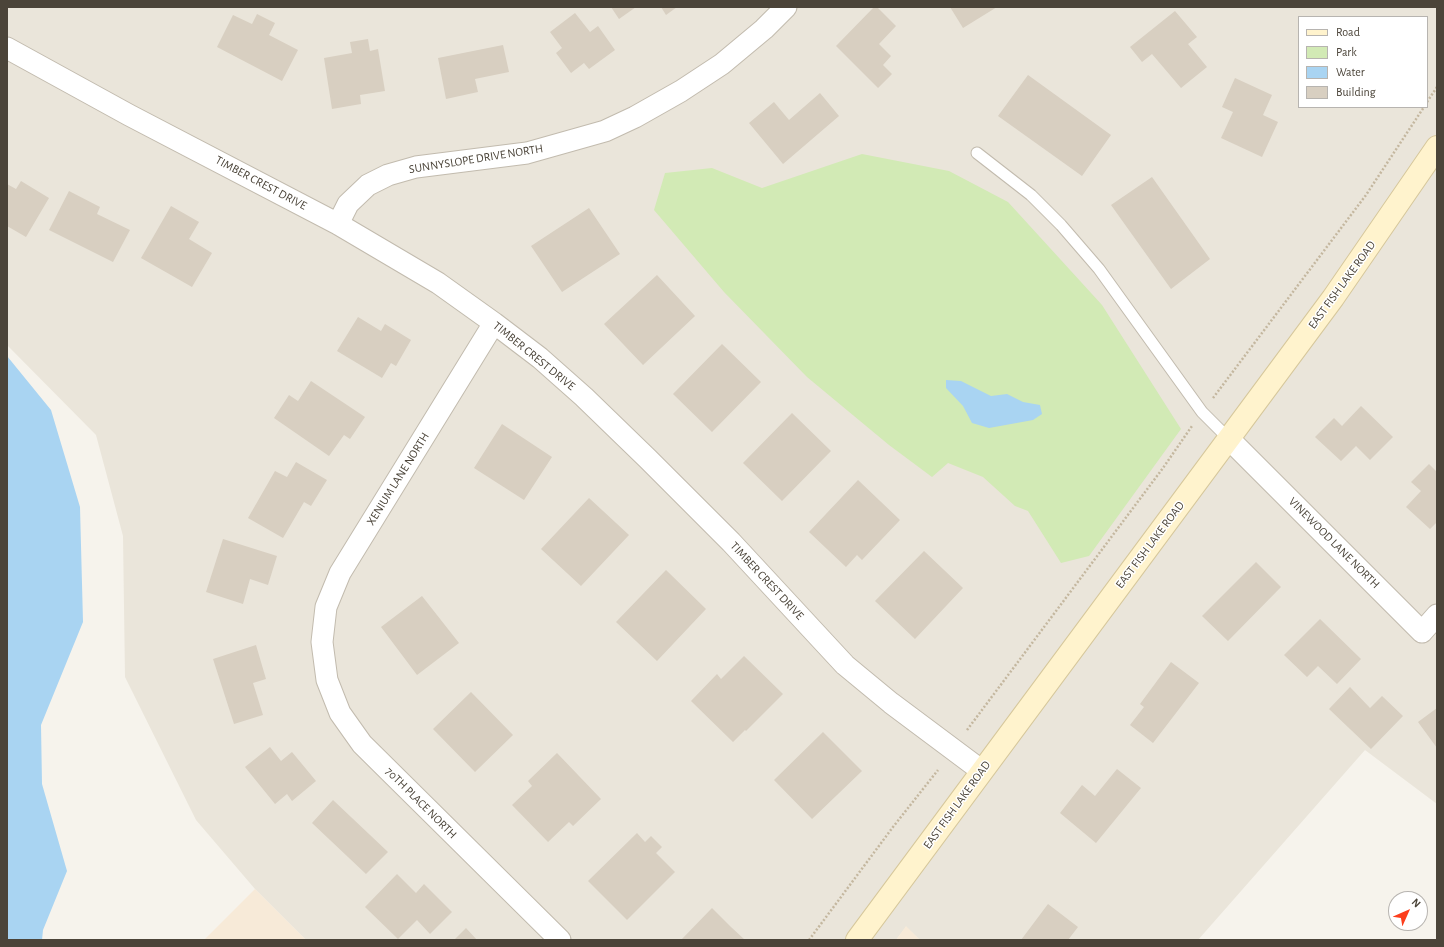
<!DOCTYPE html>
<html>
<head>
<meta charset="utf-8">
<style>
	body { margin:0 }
	#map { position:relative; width:1444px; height:947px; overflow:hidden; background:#f6f3ec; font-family:"Alegreya Sans",sans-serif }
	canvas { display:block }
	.frame { position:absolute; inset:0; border:8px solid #4b4439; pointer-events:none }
	.legend { position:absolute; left:1298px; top:16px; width:130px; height:92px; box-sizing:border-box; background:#fff; border:1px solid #b7b4b0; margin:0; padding:5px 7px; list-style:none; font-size:12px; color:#4b4439 }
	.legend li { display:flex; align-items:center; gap:8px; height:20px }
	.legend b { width:20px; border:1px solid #b7b4b0 }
	.north { position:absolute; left:1388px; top:891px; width:40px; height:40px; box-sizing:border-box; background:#fff; border:1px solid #b7b4b0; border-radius:50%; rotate:45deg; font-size:11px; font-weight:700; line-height:16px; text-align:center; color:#4b4439 }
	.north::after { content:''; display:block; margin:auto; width:14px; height:18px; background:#fc3f1d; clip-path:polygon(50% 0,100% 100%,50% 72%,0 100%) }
</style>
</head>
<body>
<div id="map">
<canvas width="1444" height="947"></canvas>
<div class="frame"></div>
<ul class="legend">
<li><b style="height:5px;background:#fff3cd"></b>Road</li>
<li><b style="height:11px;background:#d2eab5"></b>Park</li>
<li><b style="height:11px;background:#a9d4f2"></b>Water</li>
<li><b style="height:11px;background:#d8cfc1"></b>Building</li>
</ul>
<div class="north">N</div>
</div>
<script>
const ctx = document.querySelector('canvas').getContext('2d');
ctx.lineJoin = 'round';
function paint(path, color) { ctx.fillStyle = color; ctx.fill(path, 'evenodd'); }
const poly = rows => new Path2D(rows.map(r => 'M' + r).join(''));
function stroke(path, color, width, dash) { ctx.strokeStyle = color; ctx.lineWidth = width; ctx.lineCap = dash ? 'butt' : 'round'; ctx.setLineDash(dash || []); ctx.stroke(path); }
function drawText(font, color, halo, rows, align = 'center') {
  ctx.font = font + ' "Alegreya Sans",sans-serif'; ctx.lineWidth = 3; ctx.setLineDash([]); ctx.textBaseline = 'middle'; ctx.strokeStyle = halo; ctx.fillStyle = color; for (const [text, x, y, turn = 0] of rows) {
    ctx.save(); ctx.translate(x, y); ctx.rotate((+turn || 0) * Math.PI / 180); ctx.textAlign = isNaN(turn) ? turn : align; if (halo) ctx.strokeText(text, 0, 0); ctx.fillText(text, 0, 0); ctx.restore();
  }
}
const residential = poly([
	[7,7,1437,7,1437,804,1365,750,1198,940,920,940,906,927,896,940,306,940,255,889,196,820,125,677,123,536,96,435,7,345],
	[1299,17,1427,17,1427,107,1299,107]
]);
const commercial = poly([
	[255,889,306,940,204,940],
	[906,926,920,940,896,940]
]);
const green = poly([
	[862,154,949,171,1008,202,1102,305,1181,429,1089,556,1061,563,1028,511,1015,506,983,477,948,463,932,477,889,445,807,377,724,292,654,210,665,173,712,168,762,188]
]);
const water = poly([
	[7,356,51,410,80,507,83,622,41,725,42,784,67,871,43,930,42,940,7,940],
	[946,380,961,381,991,396,1007,394,1023,402,1040,405,1042,414,1033,420,989,428,972,423,963,406,946,388]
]);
const building = poly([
	[611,7,636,7,619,19],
	[661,7,677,7,666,15],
	[874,7,877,7,896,26,879,44,891,56,883,65,892,74,878,88,836,46],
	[950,7,997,7,963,28],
	[1175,11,1197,37,1188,44,1207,67,1181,88,1152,54,1142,62,1130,47],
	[575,13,590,32,598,26,615,50,589,69,584,63,571,73,556,53,562,48,550,32],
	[257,14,275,23,269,35,298,50,282,81,217,47,233,15,252,24],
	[368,39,370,51,378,49,385,91,360,95,361,104,332,109,324,58,352,53,350,42],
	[503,45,509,72,475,79,478,92,446,99,438,58],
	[1028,75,1111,135,1082,176,998,116],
	[1235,78,1272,95,1263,115,1278,122,1262,157,1221,138,1233,112,1222,107],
	[820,93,839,116,783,164,749,123,774,102,789,120],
	[1152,177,1210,259,1171,289,1111,205],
	[21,181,49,198,26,237,7,226,7,184,16,189],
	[69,191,100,207,97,214,130,230,113,262,49,230],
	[171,206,199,222,189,239,212,253,192,287,141,258],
	[589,208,620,254,562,292,531,246],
	[657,275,695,316,643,365,604,324],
	[358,317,381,331,385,324,411,340,396,366,391,363,382,378,337,351],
	[722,344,761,382,712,432,673,394],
	[311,381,365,417,350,439,344,435,329,456,274,418,289,395,298,401],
	[1361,406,1393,437,1370,460,1356,446,1341,461,1315,437,1334,418,1342,426],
	[792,413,831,451,782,501,743,463],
	[502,424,552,457,524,500,474,468],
	[296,462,327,480,311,506,304,502,283,538,248,518,275,471,287,477],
	[1429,464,1437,472,1437,522,1430,529,1406,507,1421,491,1411,482],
	[858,480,900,520,862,560,857,555,846,567,809,532],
	[589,498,629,535,581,586,541,549],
	[223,539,277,556,268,585,250,579,243,604,206,592],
	[924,551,963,588,915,639,875,601],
	[1256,562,1281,587,1228,641,1202,616],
	[666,570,706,609,657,661,616,622],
	[422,596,459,643,417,675,381,627],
	[1320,619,1361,659,1337,684,1318,666,1307,677,1284,655],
	[256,645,266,679,253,683,263,715,234,724,213,659],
	[744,656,783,694,746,731,745,730,733,742,691,701,717,674,721,679],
	[1171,662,1199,683,1153,743,1130,725,1144,707,1140,704],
	[1350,687,1370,708,1382,696,1403,716,1371,749,1329,709],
	[471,692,513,735,475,772,433,729],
	[1437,708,1437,748,1418,722],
	[823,732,862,771,812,819,774,780],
	[270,747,281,761,292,752,316,781,292,801,287,794,275,804,245,767],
	[557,753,601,799,573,826,569,822,548,842,512,805,532,786,528,781],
	[1117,769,1141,788,1096,843,1060,813,1082,785,1095,796],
	[333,800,388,852,366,874,312,823],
	[637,833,645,842,651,836,662,847,656,853,675,872,627,920,588,881],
	[397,874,416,893,424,884,452,912,430,934,417,920,398,939,365,907],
	[1048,904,1078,927,1068,940,1021,940],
	[712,908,731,927,745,940,681,940],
	[466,928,477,940,454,940]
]);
const path = poly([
	[1427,102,1437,87],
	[1213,398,1366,195,1424,107],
	[967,730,1163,468,1192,426],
	[809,940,893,827,938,770]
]);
const lane = poly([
	[977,153,1031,195,1061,225,1099,269,1202,412,1229,439]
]);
const street = poly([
	[7,48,129,115,338,224,438,283,494,323,540,358,584,397,648,459,731,542,845,665,891,703,982,771],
	[338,224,348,204,368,185,388,175,416,167,527,153,605,131,635,117,681,91,722,64,764,29,786,7],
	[494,323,340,573,326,607,322,642,327,680,340,713,362,744,560,940],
	[1229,439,1422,632,1437,615]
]);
const secondary = poly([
	[857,940,1333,298,1437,147]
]);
const streetNames = [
	["SUNNYSLOPE DRIVE NORTH",476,159,-9],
	["TIMBER CREST DRIVE",261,183,28],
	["EAST FISH LAKE ROAD",1342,285,-54],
	["TIMBER CREST DRIVE",534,356,39],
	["XENIUM LANE NORTH",398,479,-58],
	["VINEWOOD LANE NORTH",1334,543,45],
	["EAST FISH LAKE ROAD",1150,545,-53],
	["TIMBER CREST DRIVE",767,581,47],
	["70TH PLACE NORTH",421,803,45],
	["EAST FISH LAKE ROAD",957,805,-54]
];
paint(residential, '#eae5da');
paint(commercial, '#f7ead8');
paint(green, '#d2eab5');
paint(water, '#a9d4f2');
paint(building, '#d8cfc1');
stroke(lane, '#c2bbae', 13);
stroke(street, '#c2bbae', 23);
stroke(secondary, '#d6c79b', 24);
stroke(path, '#c4b79f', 2.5, [2, 2]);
stroke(lane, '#fff', 11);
stroke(street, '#fff', 21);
stroke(secondary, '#fff3cd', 22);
drawText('12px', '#4b4439', '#fff', streetNames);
</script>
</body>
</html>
